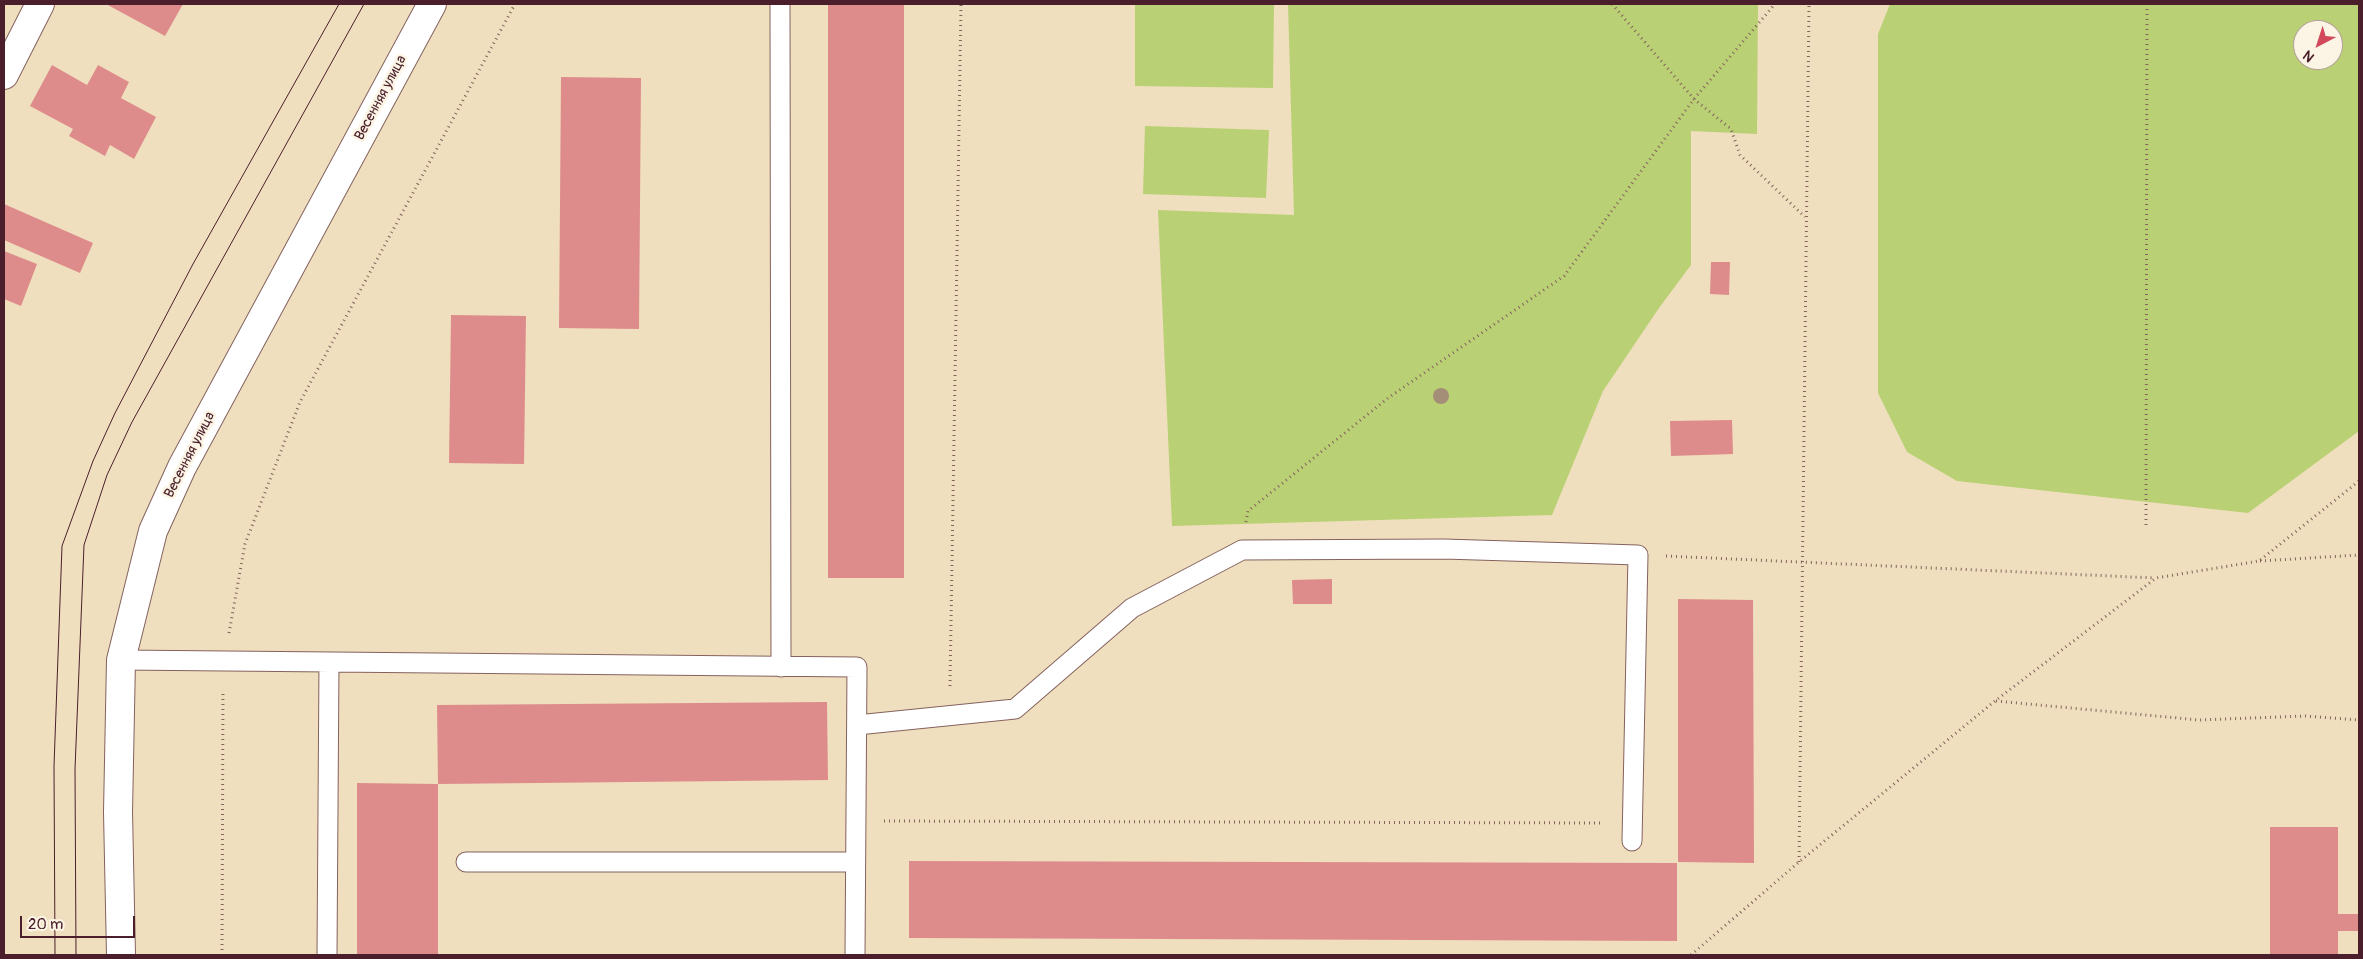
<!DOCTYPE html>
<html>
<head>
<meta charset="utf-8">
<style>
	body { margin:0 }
	#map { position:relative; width:2363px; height:959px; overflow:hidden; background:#efdfbe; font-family:Pangolin,sans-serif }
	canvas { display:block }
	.frame { position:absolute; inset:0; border:5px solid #4a1f2b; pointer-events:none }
	.north { position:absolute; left:2293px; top:20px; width:50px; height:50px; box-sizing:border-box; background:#fcf5e5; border:1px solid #b59f9b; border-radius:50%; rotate:220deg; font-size:14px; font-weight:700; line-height:20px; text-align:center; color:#4a1f2b }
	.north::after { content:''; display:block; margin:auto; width:18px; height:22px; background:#d1495b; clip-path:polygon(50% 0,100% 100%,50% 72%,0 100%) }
	.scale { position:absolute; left:20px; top:916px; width:115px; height:22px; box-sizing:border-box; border:2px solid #4a1f2b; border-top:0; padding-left:6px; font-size:15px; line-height:18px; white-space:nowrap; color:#4a1f2b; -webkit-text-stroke:4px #fcf5e5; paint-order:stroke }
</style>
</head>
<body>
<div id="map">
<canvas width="2363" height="959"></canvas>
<div class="frame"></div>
<div class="north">N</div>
<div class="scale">20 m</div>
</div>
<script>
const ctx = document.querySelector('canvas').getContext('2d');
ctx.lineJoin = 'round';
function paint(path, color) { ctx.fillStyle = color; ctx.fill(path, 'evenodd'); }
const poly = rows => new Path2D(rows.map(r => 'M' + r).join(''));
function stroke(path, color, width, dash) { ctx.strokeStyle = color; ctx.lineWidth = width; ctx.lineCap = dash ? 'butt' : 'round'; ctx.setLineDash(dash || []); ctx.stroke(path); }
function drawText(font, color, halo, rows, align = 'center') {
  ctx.font = font + ' Pangolin,sans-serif'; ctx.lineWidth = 5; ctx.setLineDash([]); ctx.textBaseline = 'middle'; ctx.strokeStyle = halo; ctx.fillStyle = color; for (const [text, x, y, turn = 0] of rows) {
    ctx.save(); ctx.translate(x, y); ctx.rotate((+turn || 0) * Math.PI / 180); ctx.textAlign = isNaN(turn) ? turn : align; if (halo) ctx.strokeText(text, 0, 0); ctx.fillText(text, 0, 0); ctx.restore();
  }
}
const green = poly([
	[1135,4,1274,4,1273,88,1135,86],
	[1288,4,1758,4,1757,134,1691,131,1691,265,1659,308,1603,391,1552,515,1172,526,1158,210,1294,215],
	[1890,4,2359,4,2359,431,2248,513,1957,481,1907,452,1878,393,1878,34],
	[2303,30,2333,30,2333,60,2303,60],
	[1145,126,1269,130,1266,198,1143,194]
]);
const building = poly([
	[106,4,183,4,165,36],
	[828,4,904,4,904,578,828,578],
	[52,65,87,85,98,65,129,82,121,98,156,117,134,159,110,145,105,156,69,136,73,129,30,106],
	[561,77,641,78,639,329,559,328],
	[4,204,93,243,80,273,4,240],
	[4,251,37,264,21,306,4,299],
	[1711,262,1730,262,1729,295,1710,294],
	[451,315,526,316,524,464,449,463],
	[1732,420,1733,454,1671,456,1670,421],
	[1332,579,1332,604,1293,604,1292,580],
	[1678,599,1753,600,1754,863,1678,862],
	[827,702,828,780,438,784,437,705],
	[357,783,438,784,438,955,357,955],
	[2270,827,2338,827,2338,914,2359,914,2359,931,2338,931,2338,955,2270,955],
	[909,861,1677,863,1677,941,909,938]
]);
const path = poly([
	[1612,4,1694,99,1731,129,1740,155,1805,217],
	[1246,522,1248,511,1388,398,1564,276,1694,99,1775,4],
	[2146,525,2147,4],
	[1666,556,2155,578],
	[2260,561,2359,555],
	[229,633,245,544,300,402,515,4],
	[950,686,961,4],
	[1996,701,2199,720,2305,716,2359,720],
	[884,821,1603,823],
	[1799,862,1809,4],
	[222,955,223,691],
	[1691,955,1799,862,1995,701,2156,578,2259,561,2359,481]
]);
const lane = poly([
	[780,4,781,667],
	[121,660,857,667,855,955],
	[857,725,1015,709,1132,608,1242,550,1444,549,1638,555,1632,841],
	[466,862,855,862],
	[327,955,329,662]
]);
const street = poly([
	[4,75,40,4]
]);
const secondary = poly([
	[121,955,118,812,121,660,153,531,182,467,432,4]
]);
const tram = poly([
	[55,955,54,766,62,546,93,461,115,413,193,264,339,4],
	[76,955,75,769,84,545,107,475,132,422,364,4]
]);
const trees = [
	[1441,396]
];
const streetNames = [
	["Весенняя улица",381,98,-62],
	["Весенняя улица",190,455,-63]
];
paint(green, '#bad074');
paint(building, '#de8c8b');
stroke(lane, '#84625e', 21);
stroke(street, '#84625e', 30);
stroke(secondary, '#84625e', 30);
stroke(path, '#84625e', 3, [1, 4]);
stroke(lane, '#fff', 19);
stroke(street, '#fff', 28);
stroke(secondary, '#fff', 28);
stroke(tram, '#4a1f2b', 1);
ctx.fillStyle = '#a48e77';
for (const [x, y] of trees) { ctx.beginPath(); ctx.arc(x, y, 8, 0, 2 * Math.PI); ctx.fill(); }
drawText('14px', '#4a1f2b', '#fcf5e5', streetNames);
</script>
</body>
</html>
